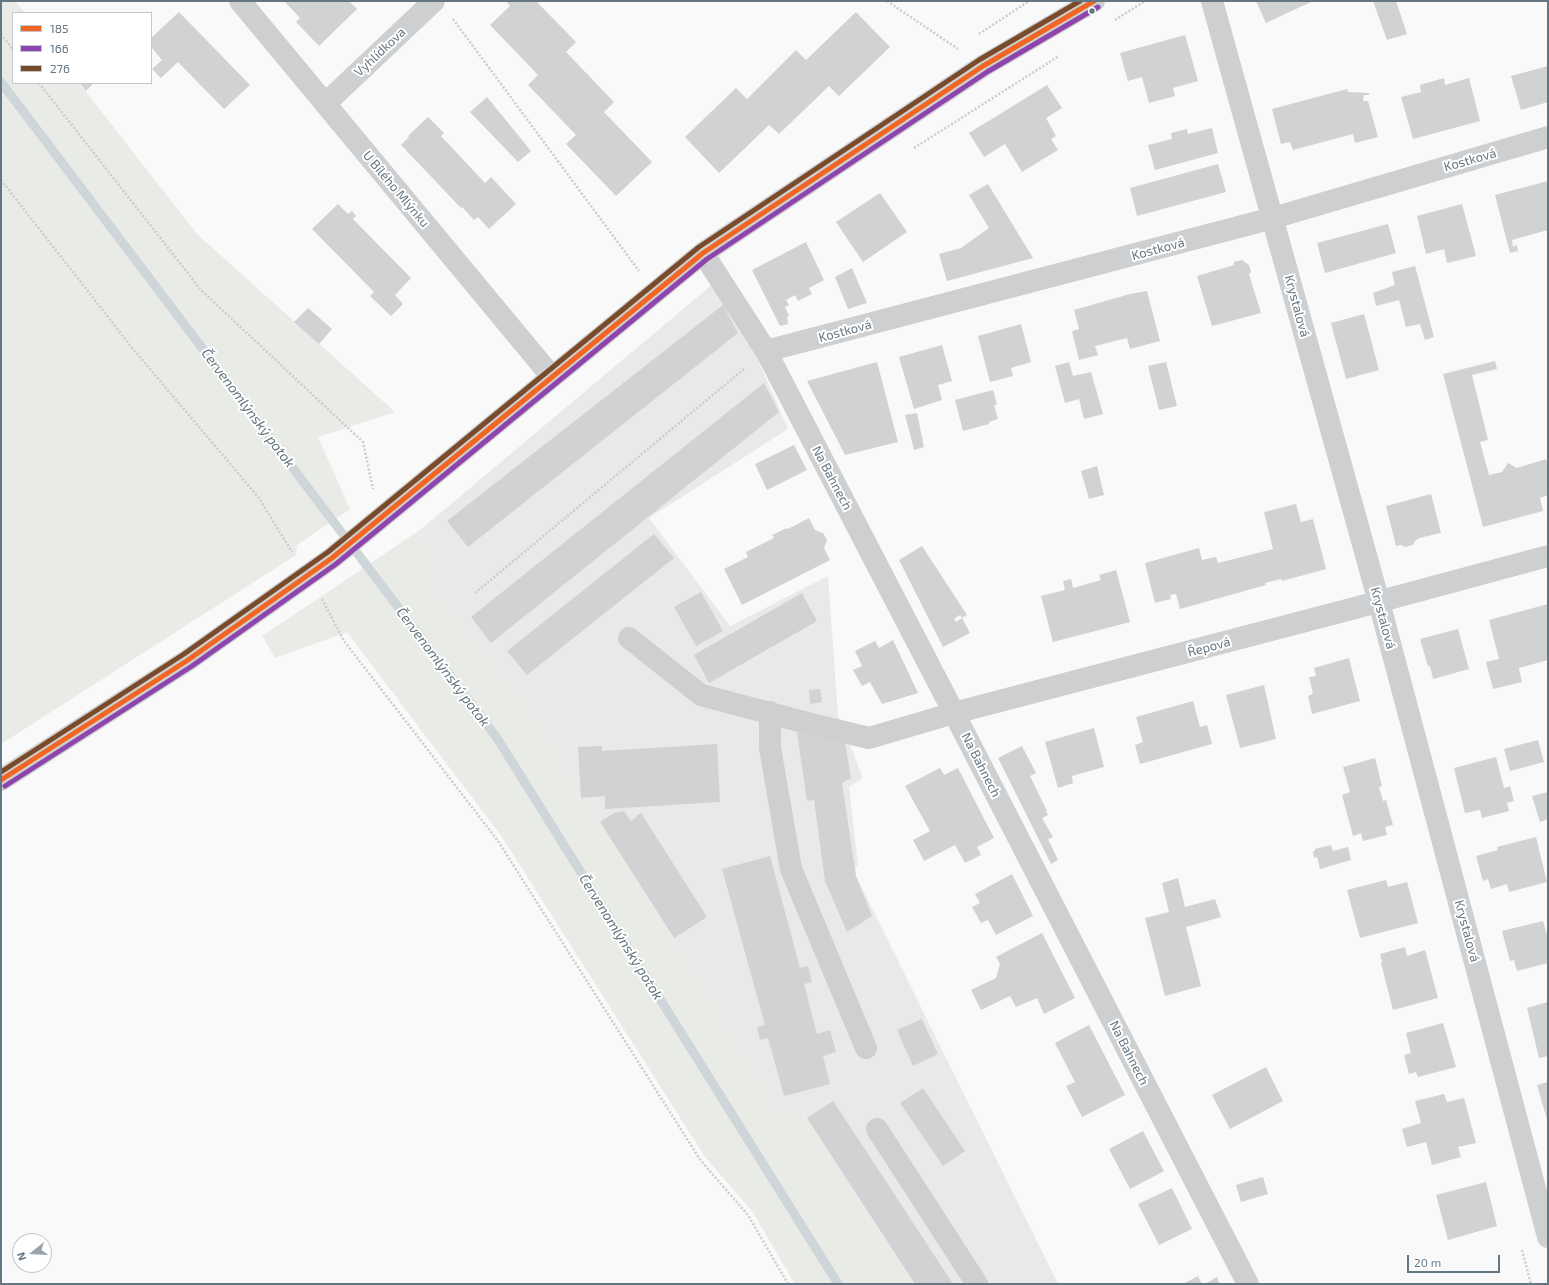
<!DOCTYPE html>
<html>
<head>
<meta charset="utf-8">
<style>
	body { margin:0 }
	#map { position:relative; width:1549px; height:1285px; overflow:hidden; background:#f9f9f9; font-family:"Exo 2",sans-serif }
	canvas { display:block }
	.frame { position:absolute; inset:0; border:2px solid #657683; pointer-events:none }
	.legend { position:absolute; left:12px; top:12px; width:140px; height:72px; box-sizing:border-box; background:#fff; border:1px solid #c1c8cd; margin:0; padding:5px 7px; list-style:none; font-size:12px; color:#657683 }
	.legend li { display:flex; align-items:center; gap:8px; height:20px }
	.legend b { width:20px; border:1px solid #c1c8cd }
	.north { position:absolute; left:12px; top:1233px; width:40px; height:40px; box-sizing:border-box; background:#fff; border:1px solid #c1c8cd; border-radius:50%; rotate:252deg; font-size:11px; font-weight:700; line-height:16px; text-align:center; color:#657683 }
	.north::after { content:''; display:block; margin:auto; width:14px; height:18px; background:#99a4ac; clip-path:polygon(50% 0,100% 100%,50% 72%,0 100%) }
	.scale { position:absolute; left:1407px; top:1255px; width:93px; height:18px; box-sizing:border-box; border:2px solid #657683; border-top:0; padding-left:5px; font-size:12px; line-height:14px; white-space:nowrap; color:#657683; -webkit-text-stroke:3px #fff; paint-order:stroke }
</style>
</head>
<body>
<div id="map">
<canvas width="1549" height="1285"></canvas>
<div class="frame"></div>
<ul class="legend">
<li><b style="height:5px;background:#f26522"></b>185</li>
<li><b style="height:5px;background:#8e44ad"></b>166</li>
<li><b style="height:5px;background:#7a4b2a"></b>276</li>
</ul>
<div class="north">N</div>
<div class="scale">20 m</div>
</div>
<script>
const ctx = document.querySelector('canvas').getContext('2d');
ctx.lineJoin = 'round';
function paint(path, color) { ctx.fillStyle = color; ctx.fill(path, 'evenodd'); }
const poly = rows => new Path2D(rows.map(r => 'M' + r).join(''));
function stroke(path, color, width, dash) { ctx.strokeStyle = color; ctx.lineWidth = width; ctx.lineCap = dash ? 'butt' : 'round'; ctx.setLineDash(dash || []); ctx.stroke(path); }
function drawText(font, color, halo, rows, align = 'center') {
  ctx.font = font + ' "Exo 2",sans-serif'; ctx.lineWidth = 4; ctx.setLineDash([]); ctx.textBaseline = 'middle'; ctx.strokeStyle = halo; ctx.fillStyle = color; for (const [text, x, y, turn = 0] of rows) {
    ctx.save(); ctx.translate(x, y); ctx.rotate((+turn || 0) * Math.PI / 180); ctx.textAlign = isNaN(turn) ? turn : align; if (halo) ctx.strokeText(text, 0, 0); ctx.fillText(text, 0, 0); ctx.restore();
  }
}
const built = poly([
	[713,284,755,353,788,429,649,518,730,626,828,576,838,715,863,778,849,787,858,865,855,867,856,876,1058,1284,915,1284,807,1118,778,1113,674,938,600,822,581,798,551,738,438,596,420,530]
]);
const green = poly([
	[1,1,15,1,25,13,13,13,13,83,79,83,197,234,395,412,318,437,350,509,297,545,296,555,1,744],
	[420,530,438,596,551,738,581,798,600,822,674,938,778,1113,807,1118,915,1284,795,1284,752,1211,705,1157,502,837,347,632,275,658,262,636]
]);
const stream = poly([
	[1,82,497,738,838,1284]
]);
const building = poly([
	[284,1,349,1,357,9,319,46,296,22,300,18],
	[508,1,536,1,576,42,566,52,614,102,604,112,652,162,616,196,566,144,576,135,528,85,538,75,490,25,510,6,507,2],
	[1256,1,1313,1,1266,23],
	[1373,1,1396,1,1407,34,1387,40],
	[179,12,250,85,224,109,178,62,161,78,152,69,162,60,151,47,151,38],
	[856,12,890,47,839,96,829,86,779,134,769,125,719,173,685,137,736,88,747,99,796,50,806,60],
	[1185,35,1198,81,1173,88,1175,96,1149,103,1142,77,1128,81,1120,53],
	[1548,66,1548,102,1521,110,1511,76],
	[1444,78,1445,85,1469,78,1480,121,1413,139,1401,97,1421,92,1420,85],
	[80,83,94,83,86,91],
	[1047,85,1062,108,1046,118,1056,136,1051,139,1058,150,1022,172,1005,144,984,157,969,133],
	[1347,89,1348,92,1369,93,1369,95,1364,95,1363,101,1368,101,1378,137,1355,143,1353,134,1293,150,1290,142,1281,144,1272,109],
	[487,97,531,151,518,162,470,112],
	[428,117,444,133,441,136,485,183,491,177,516,204,489,229,478,217,474,220,462,207,461,208,401,145,409,137,408,136],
	[1212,128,1218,153,1155,170,1148,145,1172,139,1171,133,1187,129,1188,134],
	[1218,164,1226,192,1137,216,1130,188],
	[1548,181,1548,230,1512,240,1513,247,1517,245,1518,251,1510,253,1495,195],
	[988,184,1033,258,947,281,939,254,961,248,989,228,969,195],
	[880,193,907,232,863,262,836,222],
	[338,204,348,214,352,211,356,216,353,219,411,278,395,295,403,304,391,316,370,296,374,292,312,229],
	[1462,204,1476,256,1447,263,1444,249,1426,254,1417,216],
	[1388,224,1396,253,1325,273,1317,243],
	[806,242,824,280,809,288,812,294,798,301,795,295,786,300,789,305,785,307,789,316,787,317,788,324,780,326,752,270],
	[1242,260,1249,265,1251,272,1249,274,1261,313,1212,326,1197,276,1234,265,1234,262],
	[1415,266,1434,337,1425,340,1420,324,1406,327,1399,300,1376,306,1373,293,1395,285,1392,272],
	[852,268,867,303,848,309,835,277],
	[1147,291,1160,341,1130,349,1127,338,1095,346,1098,355,1079,360,1072,331,1079,329,1074,310,1130,294],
	[723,305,738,333,468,547,447,521],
	[308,308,332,329,319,344,294,322],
	[1364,314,1379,370,1346,379,1331,323],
	[1021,324,1031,362,1011,368,1013,376,990,382,978,336],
	[942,345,952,381,938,385,942,400,914,409,899,357],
	[1495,361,1497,369,1472,375,1488,440,1480,442,1489,475,1502,472,1508,463,1517,468,1546,459,1548,466,1548,495,1540,498,1543,511,1483,527,1443,374],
	[877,362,898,442,845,455,807,381],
	[1069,362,1073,376,1091,372,1103,414,1084,419,1079,399,1065,403,1055,366],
	[1166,362,1177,406,1159,410,1148,366],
	[764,383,779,412,491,643,471,617],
	[993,390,997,405,994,405,998,419,989,422,989,424,963,431,955,400],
	[917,413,924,447,914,450,905,415],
	[794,445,807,470,767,490,755,464],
	[1097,466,1104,495,1089,499,1081,471],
	[1431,494,1441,533,1419,538,1415,541,1413,545,1405,547,1401,545,1396,546,1386,506],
	[1296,504,1301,522,1313,519,1326,569,1282,581,1281,579,1265,583,1266,585,1180,609,1176,594,1170,595,1171,599,1155,603,1145,563,1199,548,1202,560,1216,557,1218,563,1273,549,1264,512],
	[809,518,815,530,823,533,827,540,824,548,830,560,742,605,724,569,748,557,746,552,774,538,772,535,787,528,788,529],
	[654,534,674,558,527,675,507,651],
	[922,546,967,615,962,618,960,615,954,619,956,622,962,618,970,633,943,647,899,560],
	[1116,570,1130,622,1053,642,1041,596,1065,590,1063,581,1071,579,1073,588,1101,580,1099,575],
	[701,592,723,631,696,646,674,607],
	[802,593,817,621,709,683,694,655],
	[1548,604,1548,660,1519,668,1522,682,1493,689,1486,662,1499,659,1489,620],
	[1458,629,1469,669,1433,679,1430,666,1428,666,1420,639],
	[893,640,918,693,882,704,870,682,862,686,853,670,862,666,855,651,875,641,879,648],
	[1349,658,1360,701,1312,714,1308,696,1313,694,1309,677,1316,676,1314,668],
	[1264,685,1276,739,1240,748,1226,695],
	[820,689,822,702,810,704,809,690],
	[1193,701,1200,727,1207,725,1212,744,1140,764,1135,745,1143,742,1136,717],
	[1094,728,1104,767,1072,776,1073,783,1058,788,1045,742],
	[797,732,845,743,851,778,842,783,856,876,872,916,847,932,825,881,814,800,807,801],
	[1538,740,1544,762,1510,771,1504,749],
	[717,744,720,802,605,809,605,796,581,798,578,747,602,746,602,751],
	[1022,746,1036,773,1030,776,1047,811,1046,811,1048,815,1042,818,1053,837,1048,839,1058,860,1051,864,998,758],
	[1496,757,1504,788,1510,786,1514,801,1507,803,1509,811,1482,818,1480,810,1465,813,1454,768],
	[1375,758,1382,786,1379,787,1383,801,1386,800,1393,825,1385,827,1387,835,1363,841,1361,833,1353,836,1342,795,1350,792,1343,767],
	[940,768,944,775,958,768,994,838,977,847,981,855,965,863,955,845,924,861,913,840,930,831,905,786],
	[1548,792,1548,819,1540,822,1532,796],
	[624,811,631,821,637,817,636,816,641,813,707,917,674,938,600,822,614,813],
	[1536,837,1547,882,1509,892,1507,884,1491,889,1488,879,1483,881,1476,856,1498,850,1497,847],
	[1331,845,1333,851,1348,847,1351,860,1320,869,1317,857,1314,858,1313,851,1315,851,1315,849],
	[770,856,800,968,808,966,812,982,804,984,817,1034,830,1030,836,1052,823,1056,830,1084,784,1096,768,1038,760,1040,757,1027,765,1025,722,869],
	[1012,874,1033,916,996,935,988,920,981,923,972,907,980,903,975,894],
	[1178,878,1185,907,1215,899,1221,917,1186,927,1201,986,1165,996,1145,918,1169,912,1162,883],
	[1386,880,1388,887,1407,882,1418,923,1360,938,1347,890],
	[1543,921,1548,939,1548,963,1517,971,1514,960,1510,961,1502,931],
	[1042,933,1075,998,1044,1014,1037,998,1016,1007,1010,996,981,1010,971,990,996,978,1000,964,996,957],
	[1405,947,1407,956,1425,950,1438,998,1393,1010,1381,963,1382,962,1380,954],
	[1548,1002,1548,1056,1539,1058,1527,1008],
	[922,1019,938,1054,913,1066,897,1030],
	[1443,1023,1456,1067,1418,1077,1416,1072,1409,1074,1404,1055,1411,1053,1406,1033],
	[1089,1025,1125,1095,1082,1117,1066,1086,1075,1082,1055,1043],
	[1266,1067,1283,1101,1230,1129,1212,1095],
	[1548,1082,1548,1123,1537,1085],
	[923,1088,965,1151,943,1166,900,1103],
	[1444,1094,1447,1102,1464,1098,1476,1143,1458,1147,1461,1157,1432,1165,1426,1142,1407,1147,1402,1129,1421,1123,1415,1101],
	[833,1101,874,1163,953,1284,915,1284,855,1192,807,1118],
	[1143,1131,1164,1171,1130,1189,1109,1149],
	[1263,1177,1268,1194,1241,1202,1236,1185],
	[1486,1182,1497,1226,1448,1240,1436,1195],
	[1172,1188,1192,1229,1159,1245,1138,1204],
	[1198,1276,1202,1284,1183,1284],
	[1217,1277,1220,1284,1205,1284]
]);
const path = poly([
	[887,1,958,49],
	[453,19,639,271],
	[1115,20,1145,1],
	[1,34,13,50],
	[979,34,1029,1],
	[39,83,201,290,363,442,373,489],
	[914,148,1059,56],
	[1,180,133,349,259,498,292,552],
	[475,593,744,369],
	[322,599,344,641,498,841,701,1161,748,1215,788,1284],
	[1522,1250,1531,1284]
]);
const minor = poly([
	[240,1,552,377],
	[1212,1,1379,602,1548,1237],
	[326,103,434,1],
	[703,253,766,351,954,713,1248,1284],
	[766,351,1273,218,1548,137],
	[629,638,701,695,811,724,869,738,954,713,1355,608,1548,556],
	[770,712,770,748,791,869,866,1048],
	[1,780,188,660,332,558,703,253,983,66,1094,1],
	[877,1129,977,1284]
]);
const bus1 = poly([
	[1,780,188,660,332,558,703,253,983,66,1094,1]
]);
const bus2 = poly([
	[5,786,192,666,336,564,707,259,987,72,1098,7]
]);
const bus3 = poly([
	[1,772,184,654,328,552,699,247,979,60,1080,1]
]);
const markers = [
	[1092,11,3.5,"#657683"]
];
const streetNames = [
	["Vyhlídkova",380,52,-43],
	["Kostková",1470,160,-16],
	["U Bílého Mlýnku",396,189,50],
	["Kostková",1158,249,-15],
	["Krystalová",1297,306,75],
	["Kostková",845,331,-15],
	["Na Bahnech",832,478,62],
	["Krystalová",1383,618,75],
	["Řepová",1209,647,-15],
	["Na Bahnech",981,765,63],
	["Krystalová",1467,931,75],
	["Na Bahnech",1129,1053,63]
];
const waterNames = [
	["Červenomlýnský potok",248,408,53],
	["Červenomlýnský potok",443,667,53],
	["Červenomlýnský potok",621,937,58]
];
paint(built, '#e8e9e9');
paint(green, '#e8ebe6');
stroke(stream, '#ced6d9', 9);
paint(building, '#d0d2d3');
stroke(path, '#cbcccd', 2.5, [2, 2]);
stroke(minor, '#cecfd0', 22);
stroke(bus1, '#f26522', 5);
stroke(bus2, '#8e44ad', 5);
stroke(bus3, '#7a4b2a', 5);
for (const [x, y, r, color] of markers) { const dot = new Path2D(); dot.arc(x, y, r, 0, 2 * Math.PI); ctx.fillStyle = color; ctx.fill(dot); stroke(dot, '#fff', 1.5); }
drawText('13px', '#657683', '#fff', streetNames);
drawText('italic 14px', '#60757c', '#fff', waterNames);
</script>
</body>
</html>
